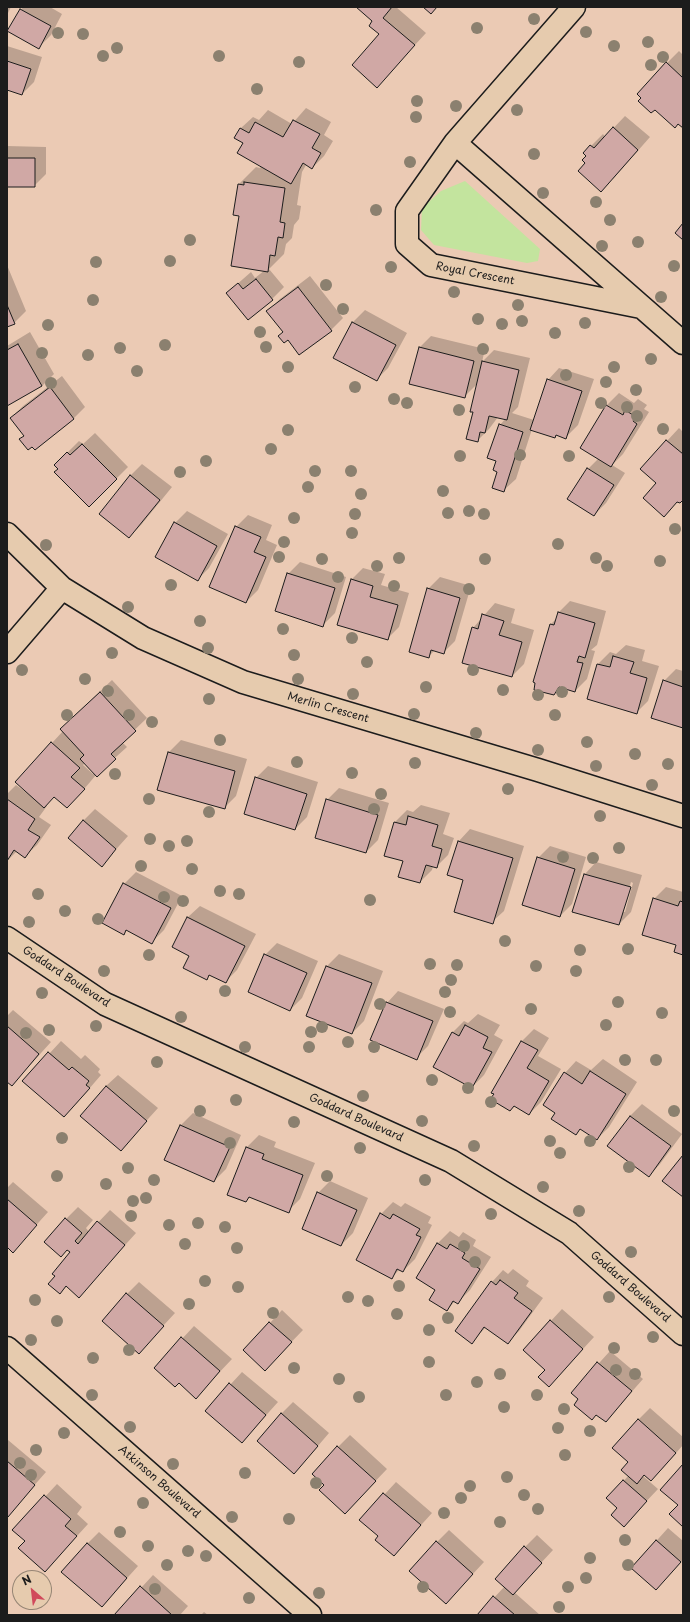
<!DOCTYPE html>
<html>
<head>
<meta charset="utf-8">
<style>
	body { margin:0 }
	#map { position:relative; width:690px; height:1622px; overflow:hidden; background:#ebcab4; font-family:"Playpen Sans",sans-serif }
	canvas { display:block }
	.frame { position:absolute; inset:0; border:8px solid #1c1c1c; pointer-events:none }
	.north { position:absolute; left:12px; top:1570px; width:40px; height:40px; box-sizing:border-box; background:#e6cbae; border:1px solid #958574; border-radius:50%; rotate:332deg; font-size:11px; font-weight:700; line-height:16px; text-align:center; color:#1c1c1c }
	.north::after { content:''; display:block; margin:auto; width:14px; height:18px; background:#d1495b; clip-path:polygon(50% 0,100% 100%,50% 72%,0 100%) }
</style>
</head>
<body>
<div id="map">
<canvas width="690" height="1622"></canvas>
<div class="frame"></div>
<div class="north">N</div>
</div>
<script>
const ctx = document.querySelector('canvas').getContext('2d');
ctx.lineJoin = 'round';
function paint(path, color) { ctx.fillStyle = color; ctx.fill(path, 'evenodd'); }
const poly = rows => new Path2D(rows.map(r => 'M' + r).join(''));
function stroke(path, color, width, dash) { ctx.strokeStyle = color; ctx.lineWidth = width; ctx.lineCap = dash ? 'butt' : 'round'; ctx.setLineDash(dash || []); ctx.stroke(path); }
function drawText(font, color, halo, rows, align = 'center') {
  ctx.font = font + ' "Playpen Sans",sans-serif'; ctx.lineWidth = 3; ctx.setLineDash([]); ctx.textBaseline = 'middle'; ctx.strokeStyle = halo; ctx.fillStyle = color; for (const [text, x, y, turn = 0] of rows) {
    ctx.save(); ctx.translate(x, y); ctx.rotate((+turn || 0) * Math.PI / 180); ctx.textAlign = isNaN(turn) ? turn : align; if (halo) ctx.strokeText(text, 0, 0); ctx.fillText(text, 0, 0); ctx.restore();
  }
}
const green = poly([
	[465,181,540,249,538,261,527,263,434,245,421,230,422,208,441,191]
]);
const shadow = poly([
	[7,7,11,7,7,15],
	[23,7,50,7,62,14,51,35,39,47,9,31],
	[358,7,396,7,426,33,377,86,380,34,374,21],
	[7,46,42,57,34,82,22,94,7,89],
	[679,51,683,55,683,127,655,108,667,63],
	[306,108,331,122,324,135,333,141,324,156,312,168,306,165,302,172,297,205,301,206,299,219,294,225,292,238,286,244,284,254,269,269,284,287,272,299,227,293,251,272,255,278,265,270,240,215,239,184,256,167,260,168,261,166,244,142,236,138,241,128,253,117,259,120,268,110,292,124],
	[625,116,650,137,613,179,586,163,591,146,603,134,605,137],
	[7,146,46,147,46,174,34,186,7,186],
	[7,265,26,311,14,323,7,326],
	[310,276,343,318,331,330,284,332,268,311,280,299],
	[365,310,407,333,388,368,376,380,334,357,353,322],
	[30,332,54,374,42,386,7,405,7,346],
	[431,336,485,349,482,362,494,350,530,358,518,407,512,413,534,420,548,380,559,368,594,379,578,425,566,437,557,434,555,437,532,429,516,479,504,490,498,461,500,425,506,418,498,417,489,429,477,441,474,412,477,384,464,397,419,348],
	[62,376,85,407,74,418,25,436,11,418,23,406],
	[619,393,634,403,638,399,647,405,644,409,649,412,623,454,612,465,625,473,606,503,594,515,588,469,599,458,581,448,607,405],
	[679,428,683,432,683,499,657,483,641,469],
	[95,433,128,467,89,506,55,465,79,441,83,444],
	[142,464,172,487,141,525,129,537,130,476],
	[187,511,228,534,209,568,197,580,175,523],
	[248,515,272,525,266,540,277,545,258,590,246,602,236,527],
	[300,562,346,577,335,613,323,625,288,574],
	[363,568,385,574,381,585,409,593,399,627,387,639,351,580],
	[440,577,471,586,455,641,443,653,435,650,429,656,428,589],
	[570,601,606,611,597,645,591,650,595,651,587,679,575,691,561,687,554,694,551,624,557,618,558,613],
	[495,603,515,609,511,623,534,630,524,664,512,676,473,628],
	[626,645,645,650,642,661,659,666,648,701,636,713,588,698,598,664,610,652,616,654],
	[676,669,683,671,683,727,664,681],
	[112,680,147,718,122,742,127,747,96,775,79,795,54,796,45,805,47,806,39,817,51,825,37,845,25,856,17,851,7,861,7,794,16,785,27,793,52,743,63,731,73,717],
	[85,763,94,773,93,774,83,765],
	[181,740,247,759,236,796,224,808,169,752],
	[268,766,318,782,307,817,295,829,256,778],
	[339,788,389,803,378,840,366,852,327,800],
	[421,805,450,813,443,834,454,838,448,855,436,867,433,866,432,870,420,882,404,860,385,855,395,822,407,810,413,812],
	[95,809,128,836,102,865,83,821],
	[470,829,524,846,504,911,492,922,464,880,459,841],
	[550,846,586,857,572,904,560,916,538,858],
	[596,862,642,875,631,912,619,924,585,874],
	[631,882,633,883,625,912,623,912],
	[136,872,182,896,164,930,152,942,128,929,124,934,124,884],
	[666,887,683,892,683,954,654,899],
	[200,906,256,934,237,970,225,982,210,975,206,978,190,956,188,917],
	[277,943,318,961,302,998,290,1010,265,955],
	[339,954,383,971,364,1021,352,1033,307,1016,327,966],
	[398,991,444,1009,428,1046,416,1058,387,1003],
	[13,1010,51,1042,12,1085,7,1081,7,1016],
	[478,1014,500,1025,494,1035,503,1040,484,1075,472,1087,452,1033,464,1021,468,1023],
	[534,1029,549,1038,538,1056,561,1069,541,1102,529,1114,515,1106,510,1110,492,1092,522,1041],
	[61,1041,81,1059,85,1055,100,1069,98,1072,101,1075,76,1104,24,1081],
	[603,1059,637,1082,609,1127,597,1139,581,1128,575,1134,556,1113,565,1073,576,1061,591,1070],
	[118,1075,158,1108,121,1149,106,1086],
	[642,1104,682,1134,660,1164,649,1176,630,1116],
	[193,1113,241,1135,226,1169,214,1181,166,1160,181,1125],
	[259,1135,276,1142,274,1147,315,1163,300,1199,288,1211,250,1197,246,1201,247,1147],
	[330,1181,368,1198,353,1233,341,1245,318,1193],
	[13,1182,48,1212,13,1251,7,1246,7,1188],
	[393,1202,401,1207,405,1203,431,1217,428,1223,432,1225,415,1259,403,1271,400,1269,392,1277,381,1214],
	[78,1207,93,1220,86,1228,89,1232,110,1210,136,1233,79,1296,67,1286,60,1293,56,1276,72,1252,66,1219],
	[450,1231,459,1237,463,1232,476,1240,473,1246,491,1257,470,1290,458,1302,455,1301,447,1310,436,1289,417,1277,438,1243],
	[513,1269,529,1281,526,1286,543,1298,519,1331,507,1343,486,1327,472,1342,492,1282,503,1270,508,1274],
	[139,1282,175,1313,139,1352,127,1294],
	[562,1309,594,1337,549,1386,546,1370,524,1350],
	[282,1310,303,1330,277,1357,245,1350],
	[194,1326,232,1359,196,1397,179,1382,155,1368],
	[610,1351,643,1379,606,1421,572,1393],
	[242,1372,278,1402,242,1442,206,1411],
	[293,1402,329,1433,306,1460,281,1414],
	[650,1408,683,1437,683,1445,663,1468,643,1476,658,1489,624,1525,618,1508,608,1498,629,1475,630,1462,638,1420],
	[350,1435,387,1469,345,1513,325,1485,338,1447],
	[8,1440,46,1472,8,1515,7,1441],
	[396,1482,432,1513,394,1555,380,1536,361,1520],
	[57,1484,82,1507,77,1514,88,1524,56,1559,26,1541,14,1530],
	[668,1528,683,1541,683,1560,656,1589,632,1568],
	[449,1530,484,1562,446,1603,437,1542],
	[99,1532,138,1566,102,1606,87,1544],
	[537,1535,553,1550,514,1592,540,1615,478,1615,505,1586,525,1547],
	[153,1575,188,1606,180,1615,116,1615],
	[204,1612,208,1615,201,1615]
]);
const building = poly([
	[356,7,392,7,383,18,415,45,377,88,352,65,379,34,369,26,372,21,356,7],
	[423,7,437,7,431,14,423,7],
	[20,9,51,26,39,49,7,31,20,9],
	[7,61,31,69,22,95,7,90,7,61],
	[666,62,683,78,683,128,678,124,675,128,655,110,651,113,638,101,641,98,637,94,666,62],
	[293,120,320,134,312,148,321,153,312,169,303,163,291,184,237,153,243,143,234,138,240,128,249,133,255,122,283,137,293,120],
	[613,127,638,150,601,192,578,171,585,163,582,160,586,156,583,153,590,145,594,148,613,127],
	[7,158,35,158,35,187,7,187,7,158],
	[244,182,285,188,280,222,285,223,283,238,278,237,275,256,270,255,268,272,231,266,239,216,233,215,238,184,244,185,244,182],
	[683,223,683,240,675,233,683,223],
	[256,279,273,300,248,320,226,293,238,283,243,289,256,279],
	[298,287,332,331,299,355,288,340,284,343,278,336,283,332,266,311,298,287],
	[7,305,15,324,7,327,7,305],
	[352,322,396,345,377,381,333,358,352,322],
	[18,344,42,386,7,406,7,350,18,344],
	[419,347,474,361,465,398,409,384,419,347],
	[482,361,519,370,507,420,489,416,485,433,480,432,478,442,466,439,473,412,470,412,482,361],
	[547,379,582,391,566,439,556,435,555,438,530,430,547,379],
	[50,387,74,419,35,450,32,447,28,450,19,439,24,436,10,418,50,387],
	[606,405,623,415,625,410,633,415,636,417,633,421,637,424,611,467,580,448,606,405],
	[499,424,523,432,504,492,492,488,497,472,493,470,496,461,487,458,499,424],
	[666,440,683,454,683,500,680,503,677,502,664,517,643,498,656,483,640,469,666,440],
	[82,444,117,479,89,507,54,472,58,469,54,465,67,452,70,455,82,444],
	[587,468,614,485,594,516,567,499,587,468],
	[130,475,160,500,129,538,99,514,130,475],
	[174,522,217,546,198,581,155,557,174,522],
	[235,526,261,537,254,552,266,557,246,603,209,587,235,526],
	[287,573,335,588,323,627,275,611,287,573],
	[351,579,373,586,370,597,398,605,388,640,337,625,351,579],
	[427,588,460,598,444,654,431,650,429,658,409,652,427,588],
	[558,612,595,623,585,658,579,656,577,662,583,663,575,692,559,687,554,695,534,690,535,683,533,682,550,624,554,625,558,612],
	[482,614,504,621,499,635,522,642,512,677,462,663,472,627,478,629,482,614],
	[613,656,634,662,630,673,647,678,637,714,587,699,597,664,610,667,613,656],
	[663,680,683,687,683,728,651,718,663,680],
	[100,692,136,731,111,754,116,759,97,777,80,759,84,755,60,729,100,692],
	[51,742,80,768,71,777,85,789,67,808,54,797,44,808,15,782,51,742],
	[168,752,235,771,225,809,157,790,168,752],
	[255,777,307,794,295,830,244,814,255,777],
	[7,799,35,819,28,830,40,837,25,858,14,850,7,861,7,799],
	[326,799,378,815,366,853,315,838,326,799],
	[408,816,438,825,432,846,442,849,437,868,426,865,420,883,398,877,403,861,384,856,394,822,406,825,408,816],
	[83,820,116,849,102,867,68,838,83,820],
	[458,841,513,858,493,924,454,912,463,880,447,875,458,841],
	[537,857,575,869,560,917,522,905,537,857],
	[584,874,631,887,619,925,572,912,584,874],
	[123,883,171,908,152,944,126,930,124,935,102,923,123,883],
	[653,898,678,906,680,901,683,902,683,955,674,952,676,945,642,935,653,898],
	[187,917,245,946,226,983,209,975,207,980,183,968,189,956,172,947,187,917],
	[264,954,307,973,290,1011,248,992,264,954],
	[326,966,372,983,352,1034,306,1016,326,966],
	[386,1002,433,1021,417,1060,370,1040,386,1002],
	[465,1025,488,1037,483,1048,492,1052,472,1088,433,1067,452,1032,459,1036,465,1025],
	[7,1026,39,1054,12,1086,7,1082,7,1026],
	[521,1041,538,1050,527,1068,549,1081,529,1115,514,1106,510,1111,490,1099,494,1094,491,1093,521,1041],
	[48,1052,69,1070,72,1067,89,1081,86,1085,90,1088,64,1117,22,1081,48,1052],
	[590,1071,626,1094,597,1140,580,1129,576,1135,551,1119,555,1113,543,1105,564,1072,582,1084,590,1071],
	[106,1086,147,1121,121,1151,80,1116,106,1086],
	[630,1116,671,1146,649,1177,607,1146,630,1116],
	[180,1125,230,1147,214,1182,164,1160,180,1125],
	[246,1147,264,1154,262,1159,303,1175,289,1213,249,1197,246,1202,227,1195,246,1147],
	[683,1155,683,1197,662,1181,683,1155],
	[317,1192,357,1210,341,1246,302,1229,317,1192],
	[7,1199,37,1225,13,1253,7,1247,7,1199],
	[380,1213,390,1219,393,1214,420,1229,416,1235,421,1237,403,1272,397,1269,392,1279,356,1260,380,1213],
	[65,1218,82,1233,75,1241,78,1244,97,1221,125,1245,79,1298,66,1286,60,1294,48,1284,55,1276,52,1274,70,1252,67,1250,61,1257,44,1242,65,1218],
	[437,1243,447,1249,450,1244,465,1253,462,1258,480,1269,458,1304,453,1301,447,1311,429,1300,435,1290,416,1278,437,1243],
	[500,1280,518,1293,514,1298,532,1311,508,1344,484,1327,472,1344,455,1331,491,1281,496,1285,500,1280],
	[126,1293,164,1326,139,1354,102,1321,126,1293],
	[550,1320,583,1349,549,1387,538,1377,545,1370,523,1350,550,1320],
	[269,1322,292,1342,265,1371,243,1350,269,1322],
	[181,1337,220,1371,196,1399,179,1383,175,1387,154,1368,181,1337],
	[597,1362,632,1391,606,1422,596,1415,592,1420,574,1405,578,1399,571,1393,597,1362],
	[229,1383,266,1415,242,1443,205,1411,229,1383],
	[281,1413,318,1446,294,1474,257,1441,281,1413],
	[638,1419,676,1453,651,1481,644,1475,637,1484,621,1470,628,1462,612,1448,638,1419],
	[337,1446,376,1481,345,1514,319,1490,324,1485,312,1474,337,1446],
	[7,1461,35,1485,8,1517,7,1516,7,1461],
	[683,1464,683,1527,669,1514,678,1505,660,1490,683,1464],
	[623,1480,647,1501,624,1527,611,1515,617,1508,606,1498,623,1480],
	[383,1493,421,1525,394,1556,375,1540,378,1536,359,1520,383,1493],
	[44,1495,71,1519,65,1526,77,1536,45,1572,18,1548,25,1541,12,1530,44,1495],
	[656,1540,681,1562,656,1590,631,1568,656,1540],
	[436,1541,473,1574,446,1604,409,1571,436,1541],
	[87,1543,127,1578,102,1607,61,1572,87,1543],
	[524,1546,542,1563,513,1595,495,1579,524,1546],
	[140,1586,172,1615,114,1615,140,1586],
	[493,1596,515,1615,477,1615,493,1596]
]);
const minor = poly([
	[574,7,455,143,407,211,407,244,431,265,641,307],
	[455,143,683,343],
	[7,534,62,588,143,638,243,682,538,770,683,816],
	[7,652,62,588],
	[7,938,105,1004,451,1161,569,1233,683,1334],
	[7,1348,310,1615]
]);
const trees = [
	[534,19],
	[477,28],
	[586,32],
	[58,33],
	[83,34],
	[648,42],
	[614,46],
	[117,48],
	[103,56],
	[219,56],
	[663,57],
	[299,62],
	[651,65],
	[257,89],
	[417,101],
	[456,106],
	[517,110],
	[416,117],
	[534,154],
	[410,162],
	[543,193],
	[596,202],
	[376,210],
	[610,220],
	[190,240],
	[638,242],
	[602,246],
	[170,261],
	[96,262],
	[674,266],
	[391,267],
	[326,285],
	[454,292],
	[661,297],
	[93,300],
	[518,305],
	[343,309],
	[478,319],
	[522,321],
	[585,323],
	[502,324],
	[48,325],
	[260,332],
	[555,333],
	[165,345],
	[266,347],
	[120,348],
	[483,349],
	[42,353],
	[88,355],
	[651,359],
	[288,367],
	[614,367],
	[137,371],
	[566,375],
	[606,382],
	[51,383],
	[355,387],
	[636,390],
	[394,399],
	[407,403],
	[601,403],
	[627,407],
	[459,410],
	[637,416],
	[663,429],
	[288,430],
	[271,449],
	[520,455],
	[460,456],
	[569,456],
	[206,461],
	[315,471],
	[351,471],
	[180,472],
	[308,487],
	[443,491],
	[361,494],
	[469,511],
	[448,513],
	[355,514],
	[484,514],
	[294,518],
	[675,529],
	[352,533],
	[284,542],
	[558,544],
	[46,545],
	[279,557],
	[399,558],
	[596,558],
	[322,559],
	[485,559],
	[660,561],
	[377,566],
	[607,566],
	[338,577],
	[171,585],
	[394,586],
	[469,589],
	[128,607],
	[200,621],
	[283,629],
	[352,638],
	[208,648],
	[112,653],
	[294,655],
	[367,662],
	[22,670],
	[473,670],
	[85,679],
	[298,679],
	[426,687],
	[503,690],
	[108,691],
	[562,692],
	[353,694],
	[538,695],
	[209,699],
	[414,714],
	[67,715],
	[129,715],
	[555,715],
	[152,722],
	[476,733],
	[220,740],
	[587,742],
	[538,750],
	[635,754],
	[297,762],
	[415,763],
	[668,764],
	[596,766],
	[352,773],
	[115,774],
	[652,785],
	[508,789],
	[381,794],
	[149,799],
	[374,809],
	[209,812],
	[600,816],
	[150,839],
	[187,841],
	[169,846],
	[619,848],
	[563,857],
	[593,858],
	[141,866],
	[192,869],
	[220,891],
	[38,894],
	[239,894],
	[164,897],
	[370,900],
	[183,901],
	[65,911],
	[98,919],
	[29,922],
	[505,941],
	[628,949],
	[580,950],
	[149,955],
	[430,964],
	[457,965],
	[536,966],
	[104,971],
	[576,971],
	[451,980],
	[225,991],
	[445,992],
	[42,993],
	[618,1002],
	[380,1004],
	[531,1009],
	[450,1012],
	[662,1013],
	[181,1017],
	[606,1025],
	[96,1026],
	[322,1027],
	[49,1030],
	[311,1032],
	[26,1033],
	[348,1042],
	[245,1047],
	[309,1047],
	[374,1047],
	[625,1060],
	[656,1060],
	[157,1062],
	[432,1080],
	[468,1088],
	[363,1096],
	[236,1100],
	[491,1102],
	[200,1111],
	[674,1111],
	[422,1121],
	[294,1122],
	[62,1138],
	[550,1141],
	[590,1141],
	[230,1143],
	[474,1146],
	[360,1148],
	[560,1153],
	[629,1167],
	[128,1168],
	[57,1176],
	[327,1176],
	[154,1180],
	[425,1180],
	[106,1184],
	[543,1187],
	[146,1198],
	[133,1201],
	[579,1211],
	[491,1214],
	[131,1216],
	[198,1223],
	[169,1225],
	[225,1227],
	[185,1244],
	[464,1246],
	[237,1248],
	[631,1252],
	[475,1262],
	[205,1281],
	[399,1286],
	[238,1287],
	[348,1297],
	[609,1297],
	[35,1300],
	[368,1301],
	[189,1304],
	[273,1313],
	[397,1314],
	[448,1318],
	[57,1321],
	[429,1330],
	[653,1337],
	[31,1340],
	[614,1348],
	[129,1350],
	[93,1358],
	[429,1362],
	[294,1368],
	[616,1370],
	[500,1374],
	[635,1374],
	[339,1379],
	[477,1382],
	[92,1395],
	[446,1395],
	[537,1395],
	[359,1397],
	[504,1407],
	[564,1409],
	[130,1427],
	[558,1428],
	[590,1431],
	[64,1433],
	[36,1450],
	[565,1455],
	[20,1463],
	[173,1464],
	[245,1473],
	[31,1475],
	[507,1477],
	[316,1483],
	[470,1486],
	[524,1495],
	[461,1498],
	[143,1503],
	[538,1509],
	[444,1513],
	[232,1517],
	[289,1519],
	[500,1522],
	[120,1532],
	[625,1540],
	[148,1546],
	[188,1551],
	[206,1556],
	[590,1558],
	[167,1565],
	[628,1565],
	[586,1578],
	[423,1587],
	[568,1587],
	[155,1589],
	[319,1593],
	[249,1598],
	[559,1607]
];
const streetNames = [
	["Royal Crescent",475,274,11],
	["Merlin Crescent",328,708,16],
	["Goddard Boulevard",66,977,33],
	["Goddard Boulevard",356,1118,24],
	["Goddard Boulevard",630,1287,41],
	["Atkinson Boulevard",159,1482,41]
];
paint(green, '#c3e49e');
paint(shadow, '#0003');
paint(building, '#d0a8a5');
stroke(building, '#1c1c1c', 1);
stroke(minor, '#1c1c1c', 25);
stroke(minor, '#e6cbae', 22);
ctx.fillStyle = '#8b806f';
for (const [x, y] of trees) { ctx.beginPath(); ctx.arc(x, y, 6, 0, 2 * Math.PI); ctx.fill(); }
drawText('11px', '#1c1c1c', '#e6cbae', streetNames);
</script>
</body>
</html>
